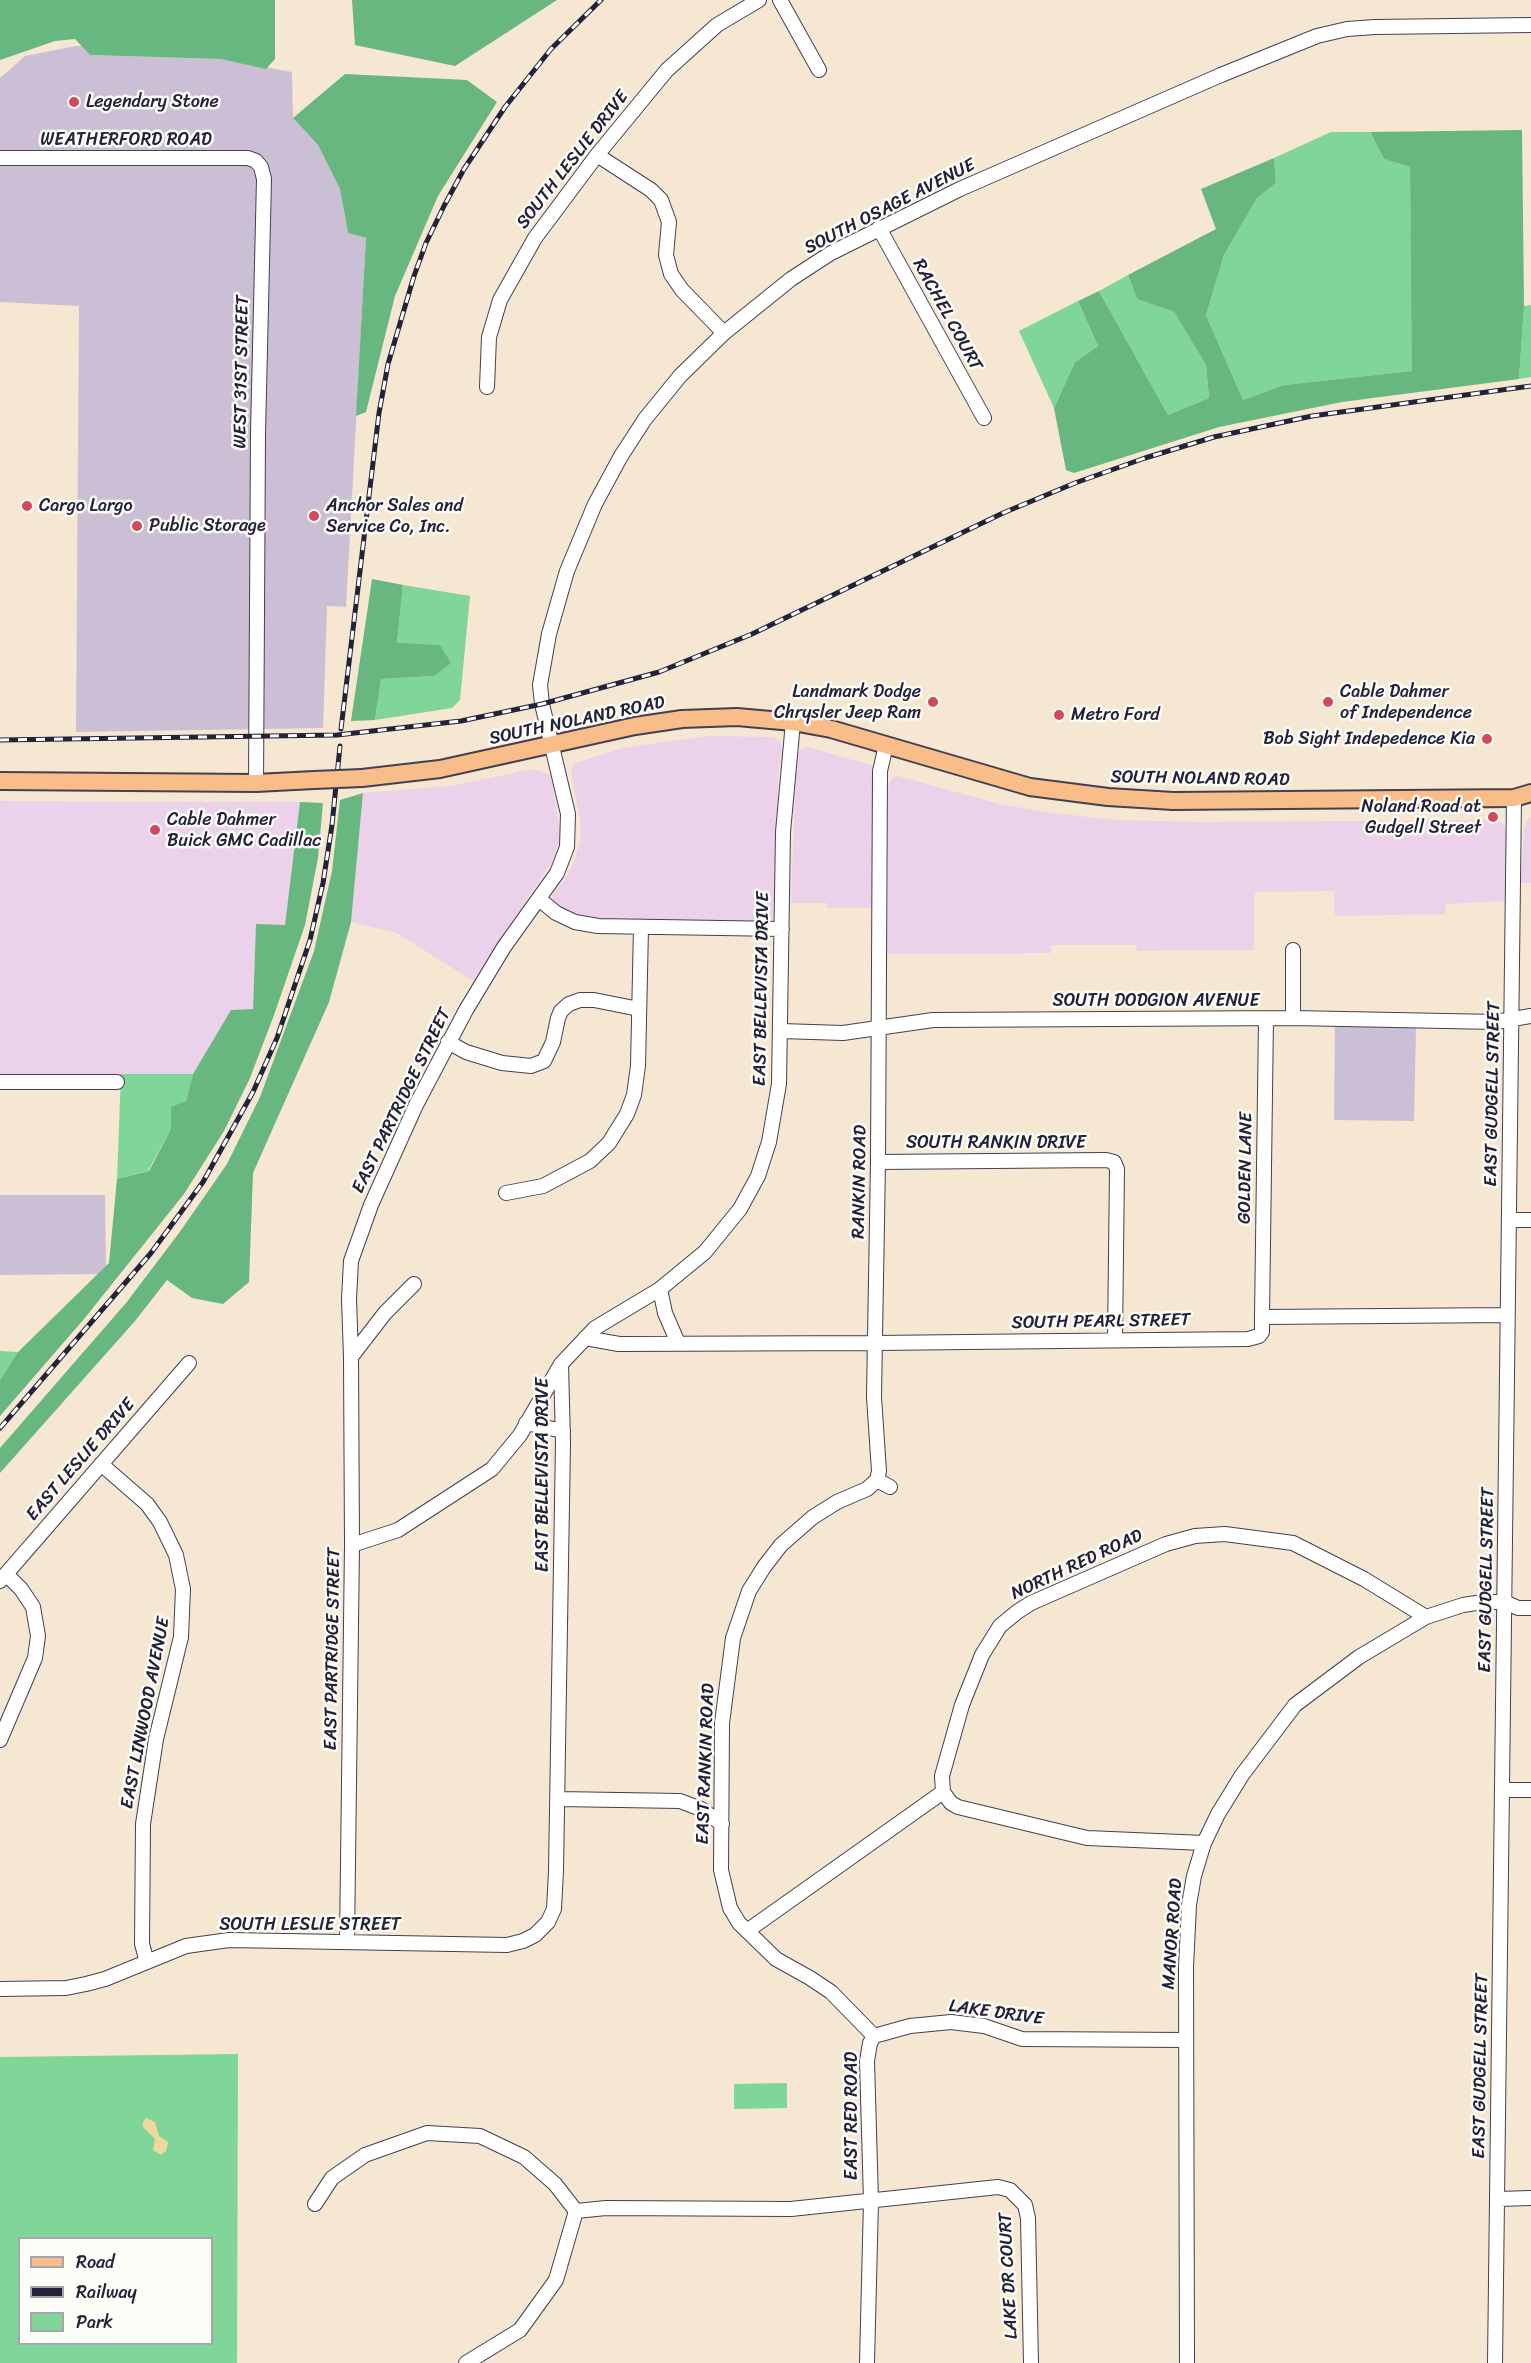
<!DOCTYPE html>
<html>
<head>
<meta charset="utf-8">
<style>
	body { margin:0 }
	#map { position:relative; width:1531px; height:2363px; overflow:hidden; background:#f5e7d1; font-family:Sriracha,sans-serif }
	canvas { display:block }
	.legend { position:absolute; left:18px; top:2237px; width:195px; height:108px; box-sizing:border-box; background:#fdfcf7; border:2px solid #a5a5ac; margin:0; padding:8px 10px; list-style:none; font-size:18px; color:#22223b }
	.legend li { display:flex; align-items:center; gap:12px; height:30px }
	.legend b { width:30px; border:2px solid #a5a5ac }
</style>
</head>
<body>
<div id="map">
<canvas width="1531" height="2363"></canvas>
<ul class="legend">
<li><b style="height:8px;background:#f8bd88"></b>Road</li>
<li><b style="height:8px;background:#22223b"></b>Railway</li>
<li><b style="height:16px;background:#80d598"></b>Park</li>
</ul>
</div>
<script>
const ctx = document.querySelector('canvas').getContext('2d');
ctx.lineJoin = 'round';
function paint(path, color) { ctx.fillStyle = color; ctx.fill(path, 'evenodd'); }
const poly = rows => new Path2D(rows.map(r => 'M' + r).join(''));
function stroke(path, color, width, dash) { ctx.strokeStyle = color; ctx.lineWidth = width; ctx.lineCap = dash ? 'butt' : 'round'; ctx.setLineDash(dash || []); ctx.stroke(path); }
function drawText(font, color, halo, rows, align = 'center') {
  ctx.font = font + ' Sriracha,sans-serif'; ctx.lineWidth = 5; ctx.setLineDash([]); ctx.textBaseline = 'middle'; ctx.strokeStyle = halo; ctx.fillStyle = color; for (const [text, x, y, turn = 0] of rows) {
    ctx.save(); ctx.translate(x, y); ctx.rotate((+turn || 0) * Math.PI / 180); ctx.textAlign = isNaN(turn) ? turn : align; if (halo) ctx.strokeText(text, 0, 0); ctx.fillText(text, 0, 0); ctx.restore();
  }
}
const built = poly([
	[708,736,774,737,780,741,782,750,778,777,777,898,773,920,767,925,632,923,580,918,559,909,552,902,553,894,564,881,575,860,581,836,580,819,572,779,571,769,575,763,623,748],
	[807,747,871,765,874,769,875,908,827,908,827,903,791,903,796,758,800,750],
	[533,769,551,775,561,838,553,860,473,981,397,933,351,922,363,793,451,786],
	[898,776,999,804,1052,813,1116,820,1201,822,1498,820,1504,825,1508,834,1507,901,1446,904,1445,914,1335,916,1334,891,1255,892,1254,950,1137,951,1136,945,1051,945,1051,953,887,954,888,791,889,783,893,777],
	[0,801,300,802,285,925,256,924,253,1009,231,1011,193,1074,0,1075],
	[1531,817,1531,883,1521,883,1524,828,1528,819]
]);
const industrial = poly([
	[76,46,82,46,90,55,221,59,292,72,293,118,318,145,340,189,348,233,366,238,346,607,327,606,323,728,76,732,79,306,0,302,0,78,25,56],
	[1335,1025,1416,1026,1414,1121,1334,1120],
	[0,1195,105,1195,106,1274,0,1275]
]);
const green = poly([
	[1331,132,1370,132,1384,159,1410,167,1413,371,1284,385,1243,400,1206,315,1224,255,1257,198,1276,183,1274,158],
	[1128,275,1137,299,1174,312,1206,365,1209,398,1168,415,1099,291],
	[1078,301,1098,346,1075,362,1054,408,1019,331],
	[1531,305,1531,377,1519,379,1524,306],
	[403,585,470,596,460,700,452,708,375,720,381,679,434,676,440,645,397,644],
	[121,1074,193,1074,186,1101,171,1108,171,1129,148,1171,117,1179],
	[0,1351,18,1352,0,1380],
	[238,2054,237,2363,0,2363,0,2057],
	[20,2238,212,2238,212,2344,20,2344],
	[787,2083,787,2108,734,2109,734,2084]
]);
const forest = poly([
	[0,0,275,0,275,59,266,69,221,59,90,55,75,39,55,41,0,60],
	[352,0,557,0,455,66,355,45],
	[345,74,467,80,497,102,438,196,395,296,366,412,356,416,366,238,348,233,340,189,318,145,293,118],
	[1522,130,1524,306,1519,379,1342,402,1219,427,1074,473,1066,470,1054,408,1075,362,1098,346,1078,301,1099,291,1168,415,1209,398,1206,365,1174,312,1137,299,1128,275,1216,229,1201,189,1274,158,1276,183,1257,198,1224,255,1206,315,1243,400,1284,385,1412,371,1410,167,1384,159,1370,132],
	[372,579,403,585,397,643,440,645,451,663,434,676,381,679,375,720,351,721],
	[363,793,351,922,329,1002,253,1173,249,1282,223,1304,192,1298,167,1280,135,1321,0,1473,0,1448,126,1303,179,1233,227,1164,260,1097,314,951,332,871,340,800],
	[300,802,323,803,318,858,305,925,274,1015,250,1078,224,1131,184,1194,84,1319,0,1416,0,1380,18,1352,109,1263,117,1179,149,1171,171,1129,171,1107,186,1101,193,1074,231,1010,253,1009,256,924,285,925]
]);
const sand = poly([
	[146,2118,155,2122,159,2136,168,2142,166,2151,161,2155,153,2150,155,2139,143,2127,143,2122]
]);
const minor = poly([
	[780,0,819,70],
	[597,155,651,190,661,200,669,222,666,255,671,274,682,290,724,333],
	[0,158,248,158,256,161,261,167,264,179,258,433,256,783],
	[879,228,984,418],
	[487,387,489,337,500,300,535,238,597,155,667,70,717,25,759,0],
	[539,899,556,913,575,922,598,926,782,929],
	[1293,1018,1293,950],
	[781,1031,843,1033,933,1020,1293,1018,1496,1022,1531,1016],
	[448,1042,466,1052,502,1063,531,1066,544,1061,553,1042,558,1018,561,1011,569,1004,580,1000,594,1000,639,1009],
	[0,1082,117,1082],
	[878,1162,1106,1160,1114,1162,1117,1169,1115,1340],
	[506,1193,543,1186,590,1161,609,1143,627,1114,634,1095,638,1066,641,928],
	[1510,1220,1531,1220],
	[660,1289,665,1313,678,1343],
	[1262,1317,1508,1315],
	[585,1338,619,1344,875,1343,1248,1339,1259,1336,1262,1332,1262,1317,1266,1019],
	[351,1357,349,1299,351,1261,371,1205,416,1105,466,1010,504,947,557,873,567,847,568,814,542,704,540,685,549,634,567,571,595,504,621,456,645,419,680,376,724,333,791,279,831,253,960,189,1221,75,1317,36,1347,29,1375,27,1531,25],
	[526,1423,563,1431],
	[101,1464,147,1504,160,1522,176,1555,183,1589,181,1637,156,1739,143,1824,142,1944,147,1962],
	[877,1480,890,1487],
	[352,1545,398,1530,492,1469,520,1435,561,1364],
	[0,1581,189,1363],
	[0,1740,35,1658,38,1636,33,1607,21,1589,6,1574],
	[1503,1790,1531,1790],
	[943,1792,951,1803,958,1807,1087,1838,1204,1843],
	[558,1799,680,1801,701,1809,722,1824],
	[747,1931,943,1792,942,1776,962,1705,982,1655,1000,1626,1017,1612,1031,1603,1166,1544,1195,1536,1225,1534,1293,1543,1364,1579,1426,1617],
	[347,1942,352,1545,351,1357,385,1313,414,1284],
	[0,1989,66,1988,86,1984,105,1979,186,1946,229,1940,507,1945,523,1941,535,1935,548,1922,554,1909,556,1871,563,1442,561,1364,595,1328,660,1289,705,1252,740,1209,758,1176,769,1142,779,1084,783,832,793,722],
	[874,2036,831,1992,810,1978,776,1959,739,1923,730,1908,721,1870,722,1723,733,1638,749,1591,764,1567,781,1545,813,1517,837,1502,867,1489,877,1480,879,1471,874,1397,878,1162,880,771,886,745],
	[874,2036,910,2026,951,2022,984,2026,1022,2039,1186,2040],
	[1498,2199,1531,2198],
	[315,2204,332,2178,365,2155,427,2133,480,2136,524,2157,555,2184,576,2211],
	[576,2211,606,2208,791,2209,998,2187,1010,2190,1025,2205,1028,2218,1031,2363],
	[466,2363,520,2330,556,2280,576,2211],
	[867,2363,871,2201,867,2061,870,2043,874,2036],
	[1187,2363,1186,1967,1189,1905,1194,1876,1204,1843,1218,1814,1242,1775,1295,1705,1359,1657,1426,1617,1463,1605,1483,1602,1505,1602,1518,1608,1531,1608],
	[1495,2363,1514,798]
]);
const major = poly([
	[362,778,440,769,635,726,682,719,737,717,793,722,831,729,1030,787,1108,797,1173,801,1514,798,1531,793],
	[0,781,256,783,314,780]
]);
const rail = poly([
	[341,729,379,413,388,364,414,276,426,243,444,206,464,169,505,107,551,49,601,0],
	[0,740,337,735,461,721,542,704,659,672,752,634,1003,513,1075,483,1145,458,1214,437,1312,416,1531,386],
	[0,1428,151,1253,203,1182,253,1092,277,1038,310,940,323,883,332,825,340,746]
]);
const majorBridge = poly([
	[314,780,362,778]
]);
const markers = [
	[74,102,6,"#d1495b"],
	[27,506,6,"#d1495b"],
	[314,516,6,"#d1495b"],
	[137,526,6,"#d1495b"],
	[933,702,6,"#d1495b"],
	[1328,702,6,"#d1495b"],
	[1059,715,6,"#d1495b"],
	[1487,739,6,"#d1495b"],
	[1493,817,6,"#d1495b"],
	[155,830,6,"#d1495b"]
];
const poiNames = [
	["Legendary Stone",86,102],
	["Cargo Largo",39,506],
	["Anchor Sales and",326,506],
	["Service Co, Inc.",326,527],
	["Public Storage",149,526],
	["Landmark Dodge",921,692,"right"],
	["Chrysler Jeep Ram",921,713,"right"],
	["Cable Dahmer",1340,692],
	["of Independence",1340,713],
	["Metro Ford",1071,715],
	["Bob Sight Indepedence Kia",1475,739,"right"],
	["Noland Road at",1481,807,"right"],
	["Gudgell Street",1481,828,"right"],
	["Cable Dahmer",167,820],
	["Buick GMC Cadillac",167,841]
];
const streetNames = [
	["WEATHERFORD ROAD",126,140],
	["SOUTH LESLIE DRIVE",573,160,-52],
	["SOUTH OSAGE AVENUE",890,207,-27],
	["RACHEL COURT",947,315,61],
	["WEST 31ST STREET",242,372,-89],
	["SOUTH NOLAND ROAD",577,721,-12],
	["SOUTH NOLAND ROAD",1200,779,1],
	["EAST BELLEVISTA DRIVE",762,989,-89],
	["SOUTH DODGION AVENUE",1156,1001],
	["EAST GUDGELL STREET",1493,1094,-89],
	["EAST PARTRIDGE STREET",402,1101,-64],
	["SOUTH RANKIN DRIVE",996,1143],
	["GOLDEN LANE",1246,1168,-89],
	["RANKIN ROAD",860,1182,-89],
	["SOUTH PEARL STREET",1101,1322,-1],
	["EAST LESLIE DRIVE",81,1460,-49],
	["EAST BELLEVISTA DRIVE",543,1475,-90],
	["NORTH RED ROAD",1077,1565,-25],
	["EAST GUDGELL STREET",1487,1580,-89],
	["EAST PARTRIDGE STREET",333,1649,-89],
	["EAST LINWOOD AVENUE",146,1713,-79],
	["EAST RANKIN ROAD",706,1764,-88],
	["SOUTH LESLIE STREET",310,1925],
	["MANOR ROAD",1173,1934,-86],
	["LAKE DRIVE",996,2013,8],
	["EAST GUDGELL STREET",1481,2066,-89],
	["EAST RED ROAD",852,2116,-90],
	["LAKE DR COURT",1009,2276,-93]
];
paint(built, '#ecd1ea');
paint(industrial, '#cbbfd5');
paint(green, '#80d598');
paint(forest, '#68b680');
paint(sand, '#eeda9e');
stroke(minor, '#424052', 16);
stroke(major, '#424052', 20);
stroke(minor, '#fff', 14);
stroke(major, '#f8bd88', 16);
stroke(rail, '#22223b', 5);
stroke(rail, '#fdfcf7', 3, [9]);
stroke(majorBridge, '#424052', 20, []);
stroke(majorBridge, '#f8bd88', 16);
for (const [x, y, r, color] of markers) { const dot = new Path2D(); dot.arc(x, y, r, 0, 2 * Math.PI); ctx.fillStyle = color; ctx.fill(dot); stroke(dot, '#fdfcf7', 2); }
drawText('18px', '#22223b', '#fdfcf7', poiNames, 'left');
drawText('18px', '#22223b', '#fdfcf7', streetNames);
</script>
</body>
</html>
